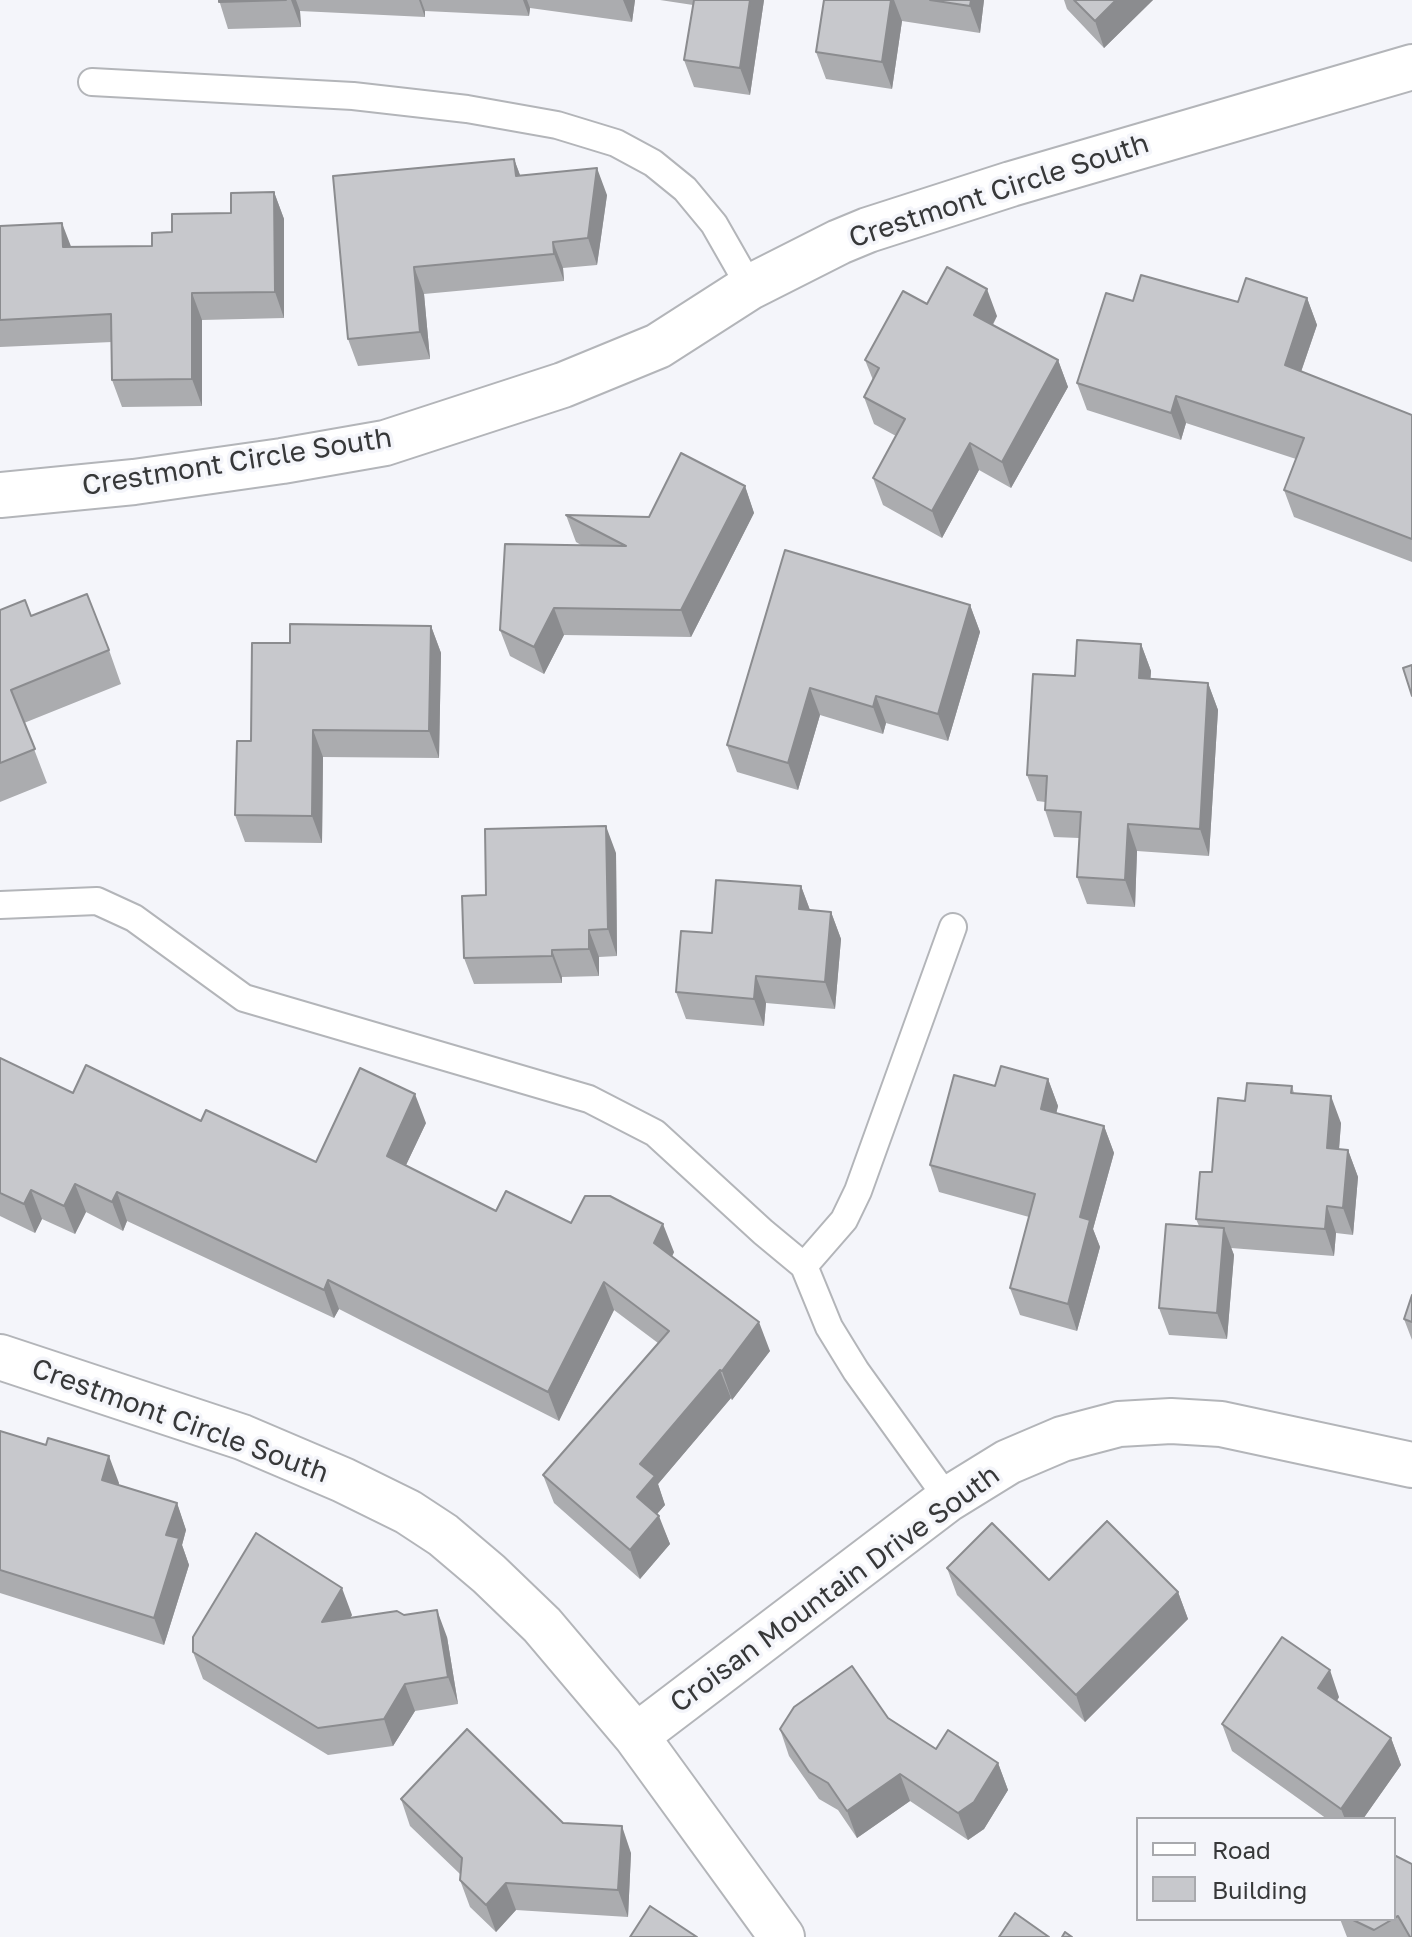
<!DOCTYPE html>
<html>
<head>
<meta charset="utf-8">
<style>
	body { margin:0 }
	#map { position:relative; width:1412px; height:1937px; overflow:hidden; background:#f4f5fa; font-family:"Golos Text",sans-serif }
	canvas { display:block }
	.legend { position:absolute; left:1136px; top:1817px; width:260px; height:104px; box-sizing:border-box; background:#f4f5fa; border:2px solid #a8a9ad; margin:0; padding:10px 14px; list-style:none; font-size:24px; color:#373839 }
	.legend li { display:flex; align-items:center; gap:16px; height:40px }
	.legend b { width:40px; border:2px solid #a8a9ad }
</style>
</head>
<body>
<div id="map">
<canvas width="1412" height="1937"></canvas>
<ul class="legend">
<li><b style="height:10px;background:#fff"></b>Road</li>
<li><b style="height:22px;background:#c7c8cc"></b>Building</li>
</ul>
</div>
<script>
const ctx = document.querySelector('canvas').getContext('2d');
ctx.lineJoin = 'round';
const poly = rows => new Path2D(rows.map(r => 'M' + r).join(''));
function stroke(path, color, width, dash) { ctx.strokeStyle = color; ctx.lineWidth = width; ctx.lineCap = dash ? 'butt' : 'round'; ctx.setLineDash(dash || []); ctx.stroke(path); }
function paint(path, color) { ctx.fillStyle = color; ctx.fill(path, 'evenodd'); }
function drawText(font, color, halo, rows, align = 'center') {
  ctx.font = font + ' "Golos Text",sans-serif'; ctx.lineWidth = 7; ctx.setLineDash([]); ctx.textBaseline = 'middle'; ctx.strokeStyle = halo; ctx.fillStyle = color; for (const [text, x, y, turn = 0] of rows) {
    ctx.save(); ctx.translate(x, y); ctx.rotate((+turn || 0) * Math.PI / 180); ctx.textAlign = isNaN(turn) ? turn : align; if (halo) ctx.strokeText(text, 0, 0); ctx.fillText(text, 0, 0); ctx.restore();
  }
}
const service = poly([
	[92,82,353,96,467,109,557,125,616,143,653,163,685,189,714,224,750,287],
	[0,905,97,901,134,918,244,998,589,1099,655,1133,763,1232,804,1266,829,1327,856,1371,948,1499],
	[804,1266,844,1220,858,1191,953,927]
]);
const minor = poly([
	[0,495,134,482,282,461,385,443,563,385,658,346,750,287,839,242,868,230,1011,184,1412,67],
	[0,1357,242,1437,343,1480,408,1512,443,1535,489,1574,542,1625,636,1736,782,1937],
	[636,1736,948,1499,1008,1462,1062,1439,1119,1424,1171,1421,1221,1424,1412,1465]
]);
const wall = poly([
	[219,0,635,0,632,22,530,8,529,16,425,11,425,17,300,11,301,27,228,29],
	[660,0,764,0,750,95,694,87,684,60,693,5],
	[824,0,984,0,980,33,902,21,892,89,826,79,816,52],
	[1064,0,1153,0,1104,48,1067,9],
	[514,159,520,175,607,195,597,265,563,268,564,281,424,294,430,359,358,366,348,339],
	[274,192,284,219,284,318,202,320,202,406,122,407,112,380,112,342,0,347,0,226,71,247,152,246,172,232,231,213],
	[1307,298,1317,325,1301,372,1412,415,1412,562,1294,517,1284,490,1296,459,1186,423,1181,440,1087,410,1077,383,1133,301,1238,302],
	[927,304,997,316,993,325,1058,360,1068,387,1011,488,979,470,942,538,883,505,873,478,896,436,874,424,864,397,873,380,865,360],
	[745,486,754,513,691,637,564,635,544,674,510,656,500,630,581,545,576,542,566,515,649,517],
	[785,550,970,605,980,632,948,741,886,723,883,734,820,715,798,790,737,772,727,745],
	[0,610,31,616,109,650,121,684,24,723,47,783,0,802],
	[431,626,441,653,439,758,323,757,322,843,245,842,235,815,251,741,290,643],
	[1141,644,1151,671,1150,679,1208,683,1218,710,1209,856,1137,851,1135,907,1087,904,1077,877,1079,838,1054,837,1045,810,1045,802,1037,801,1027,775,1075,676],
	[616,853,617,956,599,957,599,976,562,977,562,983,474,984,464,958,486,895],
	[801,886,810,910,831,912,841,939,835,1009,766,1003,764,1026,686,1019,676,992,712,933],
	[0,1058,73,1093,201,1121,316,1162,426,1123,406,1165,496,1211,571,1223,674,1252,672,1257,770,1351,732,1400,731,1398,658,1484,665,1505,657,1514,670,1544,640,1579,554,1503,543,1475,658,1343,614,1310,559,1421,339,1309,334,1318,127,1221,123,1231,86,1212,75,1234,42,1219,35,1233,0,1216],
	[1048,1079,1058,1106,1056,1113,1104,1126,1114,1153,1093,1229,1100,1247,1077,1331,1020,1315,1010,1288,1029,1217,939,1192,930,1165,995,1086],
	[1292,1086,1294,1093,1341,1123,1339,1149,1348,1150,1358,1177,1353,1235,1336,1233,1334,1256,1231,1248,1234,1255,1227,1339,1169,1335,1159,1308,1199,1226,1196,1219,1212,1172,1245,1101],
	[1412,1295,1412,1340,1404,1319],
	[0,1431,119,1483,118,1485,177,1503,186,1530,182,1545,189,1565,164,1645,0,1593],
	[947,1568,1049,1580,1178,1592,1188,1619,1085,1722,957,1595],
	[352,1615,350,1618,447,1637,458,1704,415,1711,393,1746,328,1755,203,1679,193,1652],
	[1339,1697,1337,1701,1391,1738,1401,1765,1363,1819,1327,1819,1232,1751,1222,1724],
	[888,1718,936,1749,998,1763,1008,1790,984,1829,968,1840,910,1801,857,1838,838,1810,819,1799,789,1756,780,1729],
	[401,1799,563,1823,631,1853,628,1917,516,1910,496,1932,470,1907,460,1880,460,1874,410,1826],
	[1412,1864,1412,1937,1347,1937,1340,1919,1394,1919]
]);
const shadedWall = poly([
	[291,0,296,0,300,11,301,27],
	[419,0,421,0,425,11,425,17],
	[523,0,527,0,530,8,529,16],
	[623,0,635,0,632,22],
	[750,0,764,0,750,95,740,68],
	[891,0,894,0,902,21,892,89,882,62],
	[971,0,984,0,980,33,970,6],
	[1116,0,1153,0,1104,48,1095,21],
	[514,159,524,186,516,176],
	[597,168,607,195,597,265,588,238],
	[274,192,284,219,284,318,275,292],
	[62,223,72,249,63,247],
	[553,242,563,268,564,281,554,254],
	[414,267,424,294,430,359,420,332],
	[987,289,997,316,983,342,974,315],
	[192,293,202,320,202,406,192,379],
	[1307,298,1317,325,1294,392,1285,365],
	[1058,360,1068,387,1011,488,1002,462],
	[1176,396,1186,423,1181,440,1171,413],
	[970,443,979,470,942,538,932,511],
	[745,486,754,513,691,637,681,610],
	[970,605,980,632,948,741,938,714],
	[554,608,564,635,544,674,534,647],
	[431,626,441,653,439,758,429,731],
	[1141,644,1151,671,1149,705,1139,678],
	[1208,683,1218,710,1209,856,1200,829],
	[810,688,820,715,798,790,788,763],
	[876,696,886,723,883,734,873,707],
	[313,730,323,757,322,843,312,816],
	[1128,824,1137,851,1135,907,1125,880],
	[606,826,616,853,617,956,608,929],
	[801,886,811,913,799,909],
	[831,912,841,939,835,1009,825,982],
	[589,930,599,957,599,976,589,949],
	[552,950,562,977,562,983,552,956],
	[756,976,766,1003,764,1026,754,999],
	[1048,1079,1058,1106,1051,1136,1041,1109],
	[415,1094,426,1123,397,1184,387,1156],
	[1331,1096,1341,1123,1337,1175,1327,1148],
	[1104,1126,1114,1153,1093,1229,1100,1247,1077,1331,1068,1304,1080,1217],
	[1348,1150,1358,1177,1353,1235,1343,1208],
	[75,1184,86,1212,75,1234,64,1206],
	[31,1190,42,1219,35,1233,24,1204],
	[117,1192,127,1221,123,1231,112,1202],
	[1327,1206,1336,1233,1334,1256,1325,1229],
	[663,1224,674,1252,664,1272,654,1243],
	[1224,1228,1234,1255,1227,1339,1217,1313],
	[328,1280,339,1309,334,1318,324,1290],
	[604,1282,614,1310,559,1421,548,1392],
	[759,1322,770,1351,732,1400,722,1371],
	[720,1370,731,1398,658,1484,665,1505,647,1525,637,1497,640,1464],
	[109,1456,119,1483,112,1507,102,1480],
	[177,1503,186,1530,182,1545,189,1565,164,1645,154,1618,166,1535],
	[659,1516,670,1544,640,1579,630,1550],
	[342,1588,352,1615,332,1649,322,1622],
	[1178,1592,1188,1619,1085,1722,1076,1695],
	[437,1610,447,1637,458,1704,448,1677],
	[1330,1670,1339,1697,1328,1715,1318,1688],
	[405,1684,415,1711,393,1746,384,1719],
	[1391,1738,1401,1765,1363,1819,1345,1819,1341,1809],
	[998,1763,1008,1790,984,1829,968,1840,958,1813],
	[900,1774,910,1801,857,1838,847,1811],
	[622,1826,631,1853,628,1917,618,1890],
	[506,1883,516,1910,496,1932,486,1905]
]);
const building = poly([
	[219,0,286,0,219,2,219,0],
	[694,0,750,0,740,68,684,60,694,0],
	[824,0,891,0,882,62,816,52,824,0],
	[930,0,971,0,970,6,930,0],
	[1074,0,1116,0,1095,21,1074,0],
	[514,159,516,176,597,168,588,238,553,242,554,254,414,267,420,332,348,339,333,176,514,159],
	[274,192,275,292,192,293,192,379,112,380,111,314,0,320,0,226,62,223,63,247,152,246,152,233,172,232,172,214,231,213,231,193,274,192],
	[947,267,987,289,974,315,1058,360,1002,462,970,443,932,511,873,478,905,419,864,397,879,368,865,360,903,291,927,304,947,267],
	[1141,275,1238,302,1246,278,1307,298,1285,365,1412,415,1412,539,1284,490,1304,438,1176,396,1171,413,1077,383,1106,293,1133,301,1141,275],
	[681,453,745,486,681,610,554,608,534,647,500,630,505,544,626,546,566,515,649,517,681,453],
	[785,550,970,605,938,714,876,696,873,707,810,688,788,763,727,745,785,550],
	[87,594,109,650,11,690,35,749,0,763,0,610,25,600,31,616,87,594],
	[290,624,431,626,429,731,313,730,312,816,235,815,237,741,251,741,252,643,290,643,290,624],
	[1077,640,1141,644,1139,678,1208,683,1200,829,1128,824,1125,880,1077,877,1081,812,1045,810,1047,776,1027,775,1033,674,1075,676,1077,640],
	[1412,665,1412,696,1403,668,1412,665],
	[606,826,608,929,589,930,589,949,552,950,552,956,464,958,462,896,486,895,485,829,606,826],
	[716,880,801,886,799,909,831,912,825,982,756,976,754,999,676,992,681,931,712,933,716,880],
	[0,1058,73,1093,86,1065,201,1121,206,1110,316,1162,360,1068,415,1094,387,1156,496,1211,506,1191,571,1223,585,1196,610,1196,663,1224,654,1243,759,1322,722,1371,720,1370,640,1464,655,1476,637,1497,659,1516,630,1550,543,1475,669,1331,604,1282,548,1392,328,1280,324,1290,117,1192,112,1202,75,1184,64,1206,31,1190,24,1204,0,1193,0,1058],
	[1001,1066,1048,1079,1041,1109,1104,1126,1080,1217,1090,1220,1068,1304,1010,1288,1035,1194,930,1165,954,1075,995,1086,1001,1066],
	[1247,1083,1292,1086,1291,1093,1331,1096,1327,1148,1348,1150,1343,1208,1327,1206,1325,1229,1196,1219,1200,1172,1212,1172,1218,1098,1245,1101,1247,1083],
	[1166,1224,1224,1228,1217,1313,1159,1308,1166,1224],
	[1412,1295,1412,1322,1404,1319,1412,1295],
	[0,1431,46,1445,48,1438,109,1456,102,1480,177,1503,166,1535,179,1538,154,1618,0,1570,0,1431],
	[1107,1521,1178,1592,1076,1695,947,1568,992,1523,1049,1580,1107,1521],
	[256,1533,342,1588,322,1622,397,1611,404,1615,437,1610,448,1677,405,1684,384,1719,318,1728,193,1652,193,1637,256,1533],
	[1282,1637,1330,1670,1318,1688,1391,1738,1341,1809,1222,1724,1282,1637],
	[852,1666,888,1718,936,1749,948,1730,998,1763,974,1802,958,1813,900,1774,847,1811,828,1783,809,1772,780,1729,794,1707,852,1666],
	[467,1729,563,1823,622,1826,618,1890,506,1883,486,1905,460,1880,462,1858,401,1799,467,1729],
	[1394,1855,1412,1864,1412,1937,1410,1937,1398,1916,1394,1918,1394,1855],
	[650,1906,697,1937,630,1937,650,1906],
	[1015,1913,1049,1937,999,1937,1015,1913],
	[1351,1919,1393,1919,1374,1930,1351,1919],
	[1065,1932,1072,1937,1062,1937,1065,1932]
]);
const streetNames = [
	["Crestmont Circle South",999,191,-18],
	["Crestmont Circle South",237,462,-9],
	["Crestmont Circle South",180,1421,20],
	["Croisan Mountain Drive South",835,1589,-36]
];
stroke(service, '#b3b5b9', 30);
stroke(minor, '#b3b5b9', 48);
stroke(service, '#fff', 26);
stroke(minor, '#fff', 44);
paint(wall, '#abacaf');
paint(shadedWall, '#8b8c8f');
paint(building, '#c7c8cc');
stroke(building, '#8b8c8f', 2);
drawText('28px', '#373839', '#f4f5fa', streetNames);
</script>
</body>
</html>
